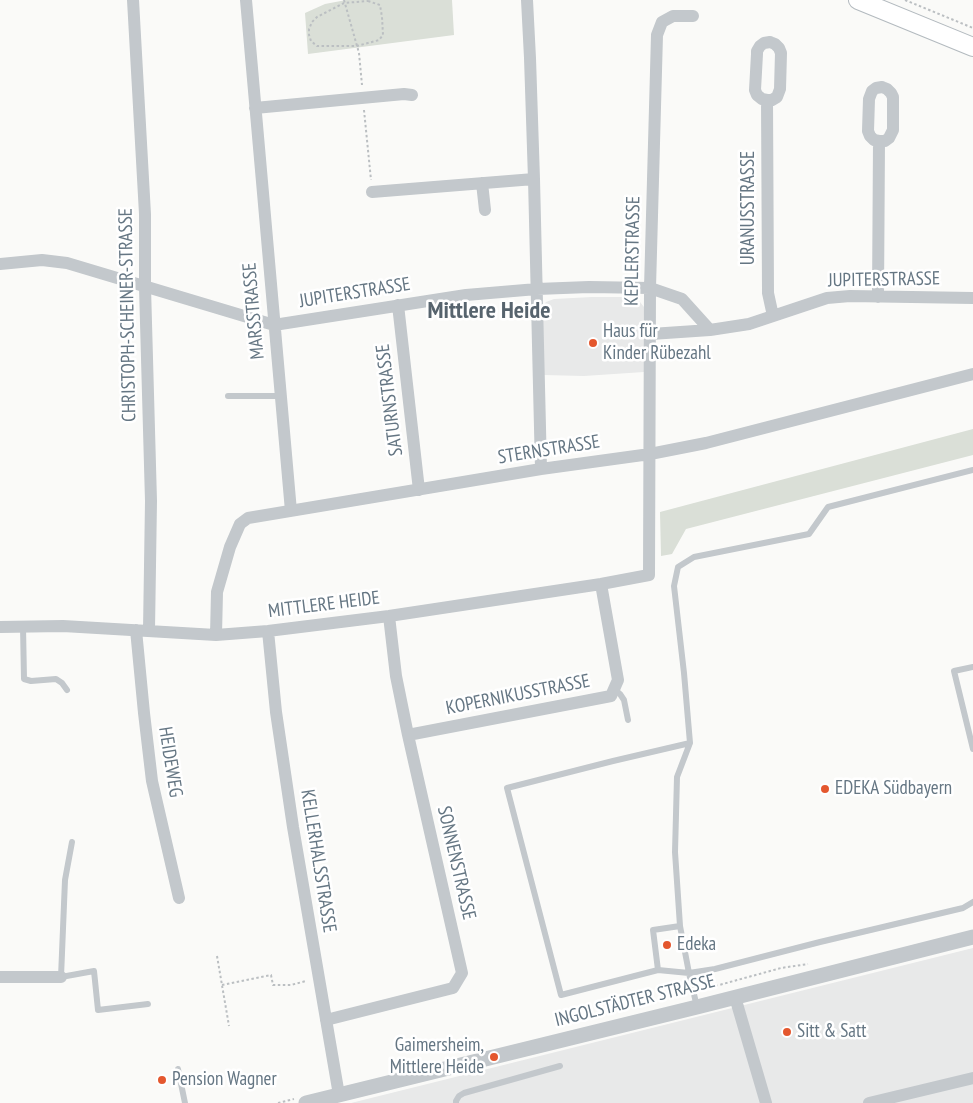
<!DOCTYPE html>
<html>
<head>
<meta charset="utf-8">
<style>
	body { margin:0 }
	canvas { display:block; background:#fafaf8 }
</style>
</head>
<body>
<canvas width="973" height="1103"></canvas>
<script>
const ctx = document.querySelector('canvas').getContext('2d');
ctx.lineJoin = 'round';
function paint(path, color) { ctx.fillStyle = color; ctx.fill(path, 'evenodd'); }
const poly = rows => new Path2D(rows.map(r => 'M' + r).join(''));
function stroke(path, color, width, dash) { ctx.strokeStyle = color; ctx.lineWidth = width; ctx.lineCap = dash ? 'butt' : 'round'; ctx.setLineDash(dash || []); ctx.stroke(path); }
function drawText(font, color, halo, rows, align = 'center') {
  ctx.font = font + ' "PT Sans Narrow",sans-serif'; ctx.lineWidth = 5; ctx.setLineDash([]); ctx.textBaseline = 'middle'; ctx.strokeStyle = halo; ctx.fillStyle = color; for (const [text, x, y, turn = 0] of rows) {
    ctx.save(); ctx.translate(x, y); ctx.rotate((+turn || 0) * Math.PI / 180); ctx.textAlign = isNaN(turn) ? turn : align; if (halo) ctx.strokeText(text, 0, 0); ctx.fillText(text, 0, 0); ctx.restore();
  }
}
const built = poly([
	[592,297,629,297,634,298,640,302,644,307,644,372,584,376,543,375,541,310,546,302,554,299],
	[973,948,973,1103,351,1103]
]);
const green = poly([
	[346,0,452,0,454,35,308,54,305,13,325,4],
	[973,429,973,455,686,529,672,554,661,556,660,512]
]);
const path = poly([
	[344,0,359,53,362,85],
	[905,0,973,28],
	[368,1,380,5,382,17,383,35,379,40,357,46,317,46,311,41,309,35,309,29,312,22,317,17,344,3,368,1],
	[364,110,371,180],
	[217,956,229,1026],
	[222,985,271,975,273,985,291,985,306,981],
	[701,990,781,968,808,964],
	[278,1103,294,1099]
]);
const service = poly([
	[228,396,281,396],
	[23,626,24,679,31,681,56,679,62,683,67,690],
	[973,667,954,671,973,749],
	[614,689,620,694,624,700,628,720],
	[690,743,613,761,507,788,561,995,658,970,689,973,715,969,820,942,963,908,973,902],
	[72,842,65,880,61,977,94,971,98,1010,148,1004],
	[658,970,653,930,680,926],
	[697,1007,689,973,680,926,675,852,677,777,690,743,684,673,674,586,678,567,694,557,809,534,828,507,973,470],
	[178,1069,185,1103],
	[456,1103,456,1101,459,1096,464,1093,560,1066]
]);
const minor = poly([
	[133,0,145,214,145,287,151,501,149,630],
	[246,0,291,511],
	[527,0,530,58,534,179,541,469],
	[770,42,775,44,779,48,781,53,780,89,777,97,772,100,767,100,762,99,757,95,755,90,757,54,757,51,760,46,764,43,770,42],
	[882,87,887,89,891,93,893,97,893,130,889,138,885,141,879,141,874,140,870,136,868,131,869,99,872,91,876,88,882,87],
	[767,100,768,293,773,316],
	[255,108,404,94,412,95],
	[482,183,485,210],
	[372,192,534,179],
	[0,264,42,260,67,263,274,325,466,295,537,289,589,287,650,288,682,299,710,330,749,324,827,298,850,296,973,298],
	[878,297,879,141],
	[398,305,419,490],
	[651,334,710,330],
	[0,627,63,626,216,635,268,631,389,616,601,584,649,575,650,288,657,35,662,22,673,16,693,16],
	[136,630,144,713,152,781,179,898],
	[268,631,276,712,293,827,339,1095],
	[216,635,217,592,230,547,240,524,248,518,541,469,650,454,706,443,973,374],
	[408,735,611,696,618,680,601,584],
	[0,977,61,977],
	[735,997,766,1103],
	[326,1020,453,988,462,973,408,735,396,676,389,616],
	[869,1103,973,1078]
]);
const tertiary = poly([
	[306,1103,697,1007,973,937]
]);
const secondary = poly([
	[858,0,973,47]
]);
const markers = [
	[593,343,5,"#e4572e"],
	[825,789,5,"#e4572e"],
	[667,945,5,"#e4572e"],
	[787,1032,5,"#e4572e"],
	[494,1057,5,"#e4572e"],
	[162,1080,5,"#e4572e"]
];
const streetNames = [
	["URANUSSTRASSE",749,208,-90],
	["KEPLERSTRASSE",633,251,-89],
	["JUPITERSTRASSE",884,280,-1],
	["JUPITERSTRASSE",355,293,-9],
	["MARSSTRASSE",254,311,-95],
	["CHRISTOPH-SCHEINER-STRASSE",128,315,-91],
	["SATURNSTRASSE",390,400,-97],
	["STERNSTRASSE",549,450,-9],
	["MITTLERE HEIDE",324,605,-7],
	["KOPERNIKUSSTRASSE",518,695,-11],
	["HEIDEWEG",170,762,81],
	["KELLERHALSSTRASSE",318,861,81],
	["SONNENSTRASSE",456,863,77],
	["INGOLSTÄDTER STRASSE",635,1001,-14]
];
const poiNames = [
	["Haus für",603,332],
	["Kinder Rübezahl",603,354],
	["EDEKA Südbayern",835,789],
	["Edeka",677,945],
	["Sitt & Satt",797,1032],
	["Gaimersheim,",484,1046,"right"],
	["Mittlere Heide",484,1068,"right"],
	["Pension Wagner",172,1080]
];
const districtNames = [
	["Mittlere Heide",489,311]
];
paint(built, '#e8e9e9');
paint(green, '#dadfd7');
stroke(secondary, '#b3babf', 20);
stroke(path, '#bbbfc2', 2, [2.5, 2.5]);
stroke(service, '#c3c8cc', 6);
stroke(minor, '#c3c8cc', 12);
stroke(tertiary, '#c3c8cc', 15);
stroke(secondary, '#fff', 18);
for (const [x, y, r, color] of markers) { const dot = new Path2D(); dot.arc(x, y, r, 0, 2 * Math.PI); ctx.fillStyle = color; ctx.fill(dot); stroke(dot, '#fff', 2); }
drawText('19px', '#657683', '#fff', streetNames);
drawText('19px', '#657683', '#fff', poiNames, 'left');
drawText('bold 24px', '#57646e', '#fff', districtNames);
</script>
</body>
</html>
